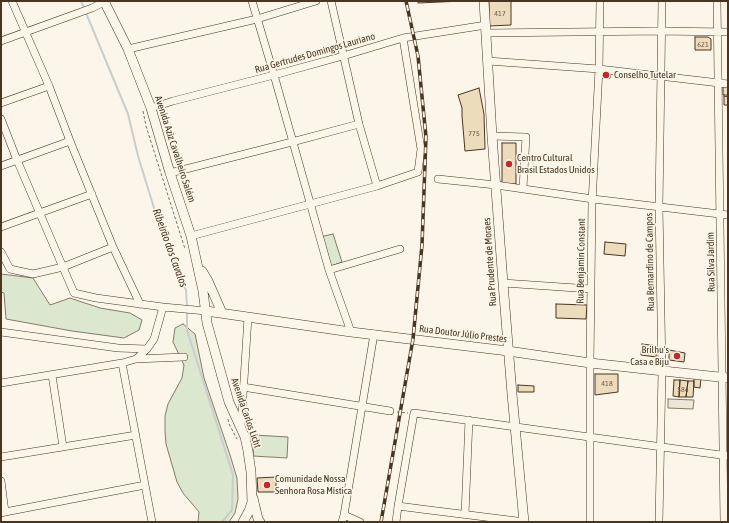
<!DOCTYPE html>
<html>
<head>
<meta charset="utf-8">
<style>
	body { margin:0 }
	#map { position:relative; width:729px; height:523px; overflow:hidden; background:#fbf6e9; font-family:"Asap Condensed",sans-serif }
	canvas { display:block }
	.frame { position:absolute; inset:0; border:2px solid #4a3520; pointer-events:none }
</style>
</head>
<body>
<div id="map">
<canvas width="729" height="523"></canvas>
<div class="frame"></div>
</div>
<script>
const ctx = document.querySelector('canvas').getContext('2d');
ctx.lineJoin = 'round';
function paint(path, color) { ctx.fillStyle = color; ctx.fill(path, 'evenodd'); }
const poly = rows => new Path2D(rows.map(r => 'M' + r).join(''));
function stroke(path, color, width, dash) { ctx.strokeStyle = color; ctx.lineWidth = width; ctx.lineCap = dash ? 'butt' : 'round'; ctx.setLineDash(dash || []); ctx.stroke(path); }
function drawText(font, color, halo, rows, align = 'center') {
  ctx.font = font + ' "Asap Condensed",sans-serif'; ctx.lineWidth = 3; ctx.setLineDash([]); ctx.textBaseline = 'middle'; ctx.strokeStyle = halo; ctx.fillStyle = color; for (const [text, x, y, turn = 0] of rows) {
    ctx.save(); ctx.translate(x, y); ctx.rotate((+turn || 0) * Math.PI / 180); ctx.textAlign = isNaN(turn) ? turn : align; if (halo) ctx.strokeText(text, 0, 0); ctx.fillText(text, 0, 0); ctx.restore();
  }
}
const green = poly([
	[333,234,342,262,329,267,320,237,333,234],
	[1,274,33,278,50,305,70,298,100,308,130,313,142,320,139,330,124,338,72,331,6,319,4,293,1,292,1,274],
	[183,324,195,334,204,378,230,455,237,478,238,499,235,513,229,522,198,522,199,512,183,493,177,482,166,444,165,431,165,416,168,404,182,378,184,365,173,342,175,328,183,324],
	[254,435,288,437,287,458,253,456,254,435]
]);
const parking = poly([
	[668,399,694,400,693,409,668,408,668,399]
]);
const stream = poly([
	[81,1,128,114,138,156,158,221,186,290,187,307],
	[187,311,187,330,233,475,232,510,222,522]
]);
const building = poly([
	[418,1,463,1,418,3,418,1],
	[489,1,511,1,511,25,489,26,489,1],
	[695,37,708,37,711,39,711,50,695,50,695,37],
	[601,72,611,72,610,78,601,78,601,72],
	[723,86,728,86,728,95,723,95,723,86],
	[479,88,484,114,485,149,465,151,462,116,462,108,458,95,479,88],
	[724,96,728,97,728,105,724,105,724,96],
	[502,143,516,143,516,184,502,184,502,143],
	[605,242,626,244,625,256,604,254,605,242],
	[556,304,587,305,586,319,556,318,556,304],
	[642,344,657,346,656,357,641,355,642,344],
	[669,350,685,353,684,362,669,360,669,350],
	[595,374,618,374,618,392,595,395,595,374],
	[694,377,701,378,700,388,694,387,694,377],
	[674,380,680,380,679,397,673,396,674,380],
	[680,380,688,381,686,397,679,397,680,380],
	[688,381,694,381,693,397,686,397,688,381],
	[518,385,534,386,534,392,518,392,518,385],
	[276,477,276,492,258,492,257,478,276,477]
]);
const path = poly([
	[143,111,146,126,185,249],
	[397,412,408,413],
	[228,419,229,424,237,439]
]);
const minor = poly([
	[12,1,49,86,70,141,113,247,140,304],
	[252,1,274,75,329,270,351,332],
	[331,1,359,124,377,186],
	[717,1,724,522],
	[486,33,658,31,728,32],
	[1,41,92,8,106,1],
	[128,49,257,19,316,1],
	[488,61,599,69,728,84],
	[1,103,49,86],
	[151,108,173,101,274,75,343,56,403,38,486,25],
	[1,119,17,160,74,293,96,298,163,307,206,311],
	[492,136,526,137,523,188],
	[1,166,70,141],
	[170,173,292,142,359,124],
	[438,179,496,185,593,199,728,215],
	[1,227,92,194],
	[191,236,377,186,418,172,421,149,403,38],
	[1,252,10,269,33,274,63,267,113,247],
	[329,270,400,249],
	[503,283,591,289],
	[1,332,118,348,147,349,154,339,163,307],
	[136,359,184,357],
	[122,363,152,522],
	[52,375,63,447],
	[1,383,122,363,136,359,147,349],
	[243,387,390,411],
	[241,427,248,317],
	[1,457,136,435],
	[1,481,5,512],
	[398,506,421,509,525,522],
	[1,513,5,512,145,485],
	[465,514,469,420],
	[344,515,360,522],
	[342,522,344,515,374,334],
	[396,522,398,506,414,413,728,456],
	[590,522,590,363,592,203,599,69,600,1],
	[659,522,662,371,659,207,662,1]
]);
const major = poly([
	[104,1,128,49,151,108,170,173,191,236,203,291,207,323,229,402,245,437,248,451,251,472,252,502,249,511,243,522],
	[484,1,492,136,503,283,512,394,524,522],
	[202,271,208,281,222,313],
	[206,311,351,332,508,351,590,363,728,378],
	[253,498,258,519,260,522]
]);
const rail = poly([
	[381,522,413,339,422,245,426,137,418,56,406,1]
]);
const markers = [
	[606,75,4,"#c62828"],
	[509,164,4,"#c62828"],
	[677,356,4,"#c62828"],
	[267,485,4,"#c62828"]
];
const numberNames = [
	["417",500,13],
	["621",703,44],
	["775",474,133],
	["418",607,383],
	["584",683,389]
];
const streetNames = [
	["Rua Gertrudes Domingos Lauriano",315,53,-16],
	["Avenida Aziz Cavalheiro Salém",175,149,72],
	["Rua Benjamin Constant",581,261,-89],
	["Rua Prudente de Moraes",490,262,-94],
	["Rua Bernardino de Campos",650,262,-91],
	["Rua Silva Jardim",711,262,-91],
	["Rua Doutor Júlio Prestes",463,334,7],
	["Avenida Carlos Licht",246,413,71]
];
const poiNames = [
	["Conselho Tutelar",614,75],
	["Centro Cultural",517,158],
	["Brasil Estados Unidos",517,170],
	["Brilhu's",669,350,"right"],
	["Casa e Biju",669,362,"right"],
	["Comunidade Nossa",275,479],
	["Senhora Rosa Mística",275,491]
];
const waterNames = [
	["Ribeirão dos Cavalos",170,248,70]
];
paint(green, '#dce7d0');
stroke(green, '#887966', 1);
paint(parking, '#ede7d9');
stroke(parking, '#887966', 1);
stroke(stream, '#c9cecd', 2);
paint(building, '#ecdcbc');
stroke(building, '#4a3520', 1);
stroke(minor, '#4a3520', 8);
stroke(major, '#4a3520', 10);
stroke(path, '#7f6f5c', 1, [3, 2]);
stroke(minor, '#fbf6e9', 7);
stroke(major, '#fbf6e9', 9);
stroke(rail, '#4a3520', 3.5);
stroke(rail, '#fbf6e9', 2, [6]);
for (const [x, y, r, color] of markers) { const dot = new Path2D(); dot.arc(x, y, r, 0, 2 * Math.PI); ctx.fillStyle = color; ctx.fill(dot); stroke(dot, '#fbf6e9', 1.5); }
drawText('8px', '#725f47', null, numberNames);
drawText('10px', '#4a3520', '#fbf6e9', streetNames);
drawText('10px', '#4a3520', '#fbf6e9', poiNames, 'left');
drawText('italic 11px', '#4a3520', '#fbf6e9', waterNames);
</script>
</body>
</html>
